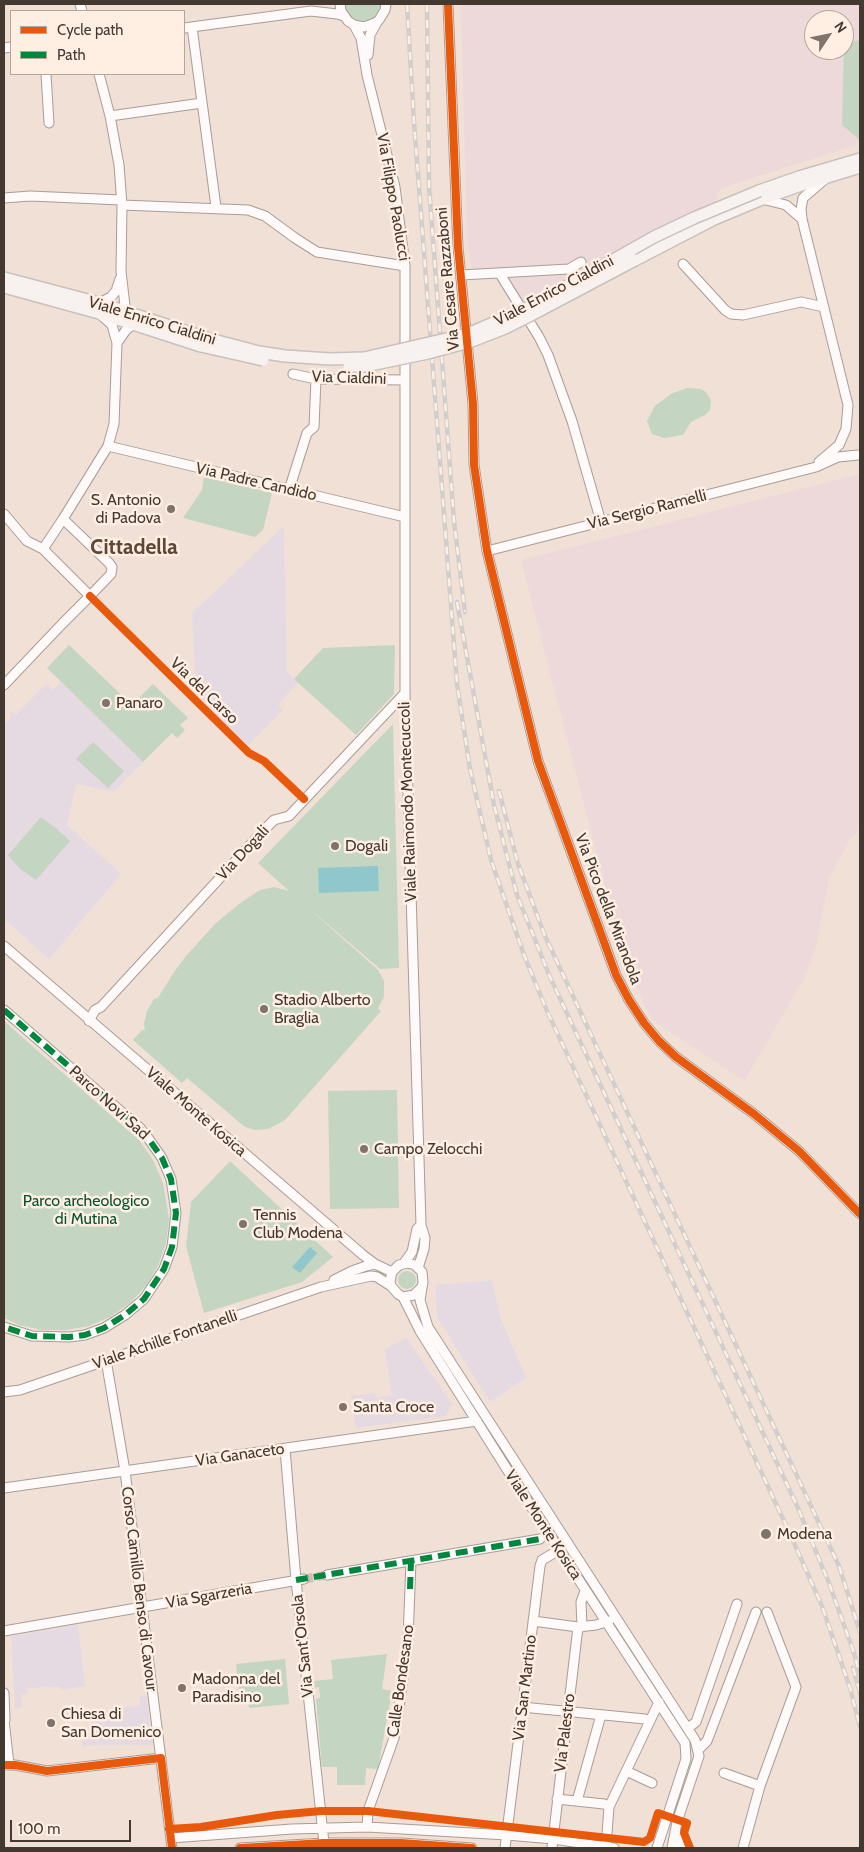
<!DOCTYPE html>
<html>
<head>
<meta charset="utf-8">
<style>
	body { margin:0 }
	#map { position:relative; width:864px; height:1852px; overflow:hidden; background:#f0e0d6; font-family:Cabin,sans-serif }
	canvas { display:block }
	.frame { position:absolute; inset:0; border:5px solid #443931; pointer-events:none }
	.legend { position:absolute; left:10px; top:10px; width:175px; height:65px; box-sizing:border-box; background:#ffeee2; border:1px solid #b4a69b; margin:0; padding:6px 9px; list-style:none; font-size:15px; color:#443931 }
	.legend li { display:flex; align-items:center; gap:10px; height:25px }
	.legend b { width:25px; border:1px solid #b4a69b }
	.north { position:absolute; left:804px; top:10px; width:50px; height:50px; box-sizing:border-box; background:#ffeee2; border:1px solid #b4a69b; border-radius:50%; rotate:56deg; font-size:14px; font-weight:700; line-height:20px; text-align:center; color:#443931 }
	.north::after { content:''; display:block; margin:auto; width:18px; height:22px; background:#80736b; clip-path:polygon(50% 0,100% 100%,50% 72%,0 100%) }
	.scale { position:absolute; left:10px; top:1820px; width:121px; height:22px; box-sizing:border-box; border:2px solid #443931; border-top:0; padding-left:6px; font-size:15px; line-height:18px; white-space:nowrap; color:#443931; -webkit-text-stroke:4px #ffeee2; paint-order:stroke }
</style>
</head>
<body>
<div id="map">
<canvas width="864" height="1852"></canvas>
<div class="frame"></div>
<ul class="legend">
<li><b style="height:6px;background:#e8590c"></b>Cycle path</li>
<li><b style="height:6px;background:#00873e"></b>Path</li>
</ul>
<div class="north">N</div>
<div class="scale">100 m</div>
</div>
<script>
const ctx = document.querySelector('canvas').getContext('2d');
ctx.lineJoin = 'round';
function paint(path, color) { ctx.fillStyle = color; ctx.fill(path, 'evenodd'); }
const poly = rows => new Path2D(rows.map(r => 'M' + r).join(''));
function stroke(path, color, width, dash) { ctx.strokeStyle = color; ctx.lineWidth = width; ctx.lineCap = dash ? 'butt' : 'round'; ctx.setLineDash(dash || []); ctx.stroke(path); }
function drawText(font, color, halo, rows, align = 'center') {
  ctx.font = font + ' Cabin,sans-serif'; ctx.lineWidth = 5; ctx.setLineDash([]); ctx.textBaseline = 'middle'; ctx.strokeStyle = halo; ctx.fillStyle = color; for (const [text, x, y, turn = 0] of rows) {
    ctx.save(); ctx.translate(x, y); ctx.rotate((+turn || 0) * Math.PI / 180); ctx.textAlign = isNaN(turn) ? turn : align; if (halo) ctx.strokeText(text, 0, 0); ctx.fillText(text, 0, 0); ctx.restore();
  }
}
const industrial = poly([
	[461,4,860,4,860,144,724,187,718,192,717,201,647,234,516,308,498,279,473,280,467,237],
	[814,20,844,20,844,50,814,50],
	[860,474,860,830,849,840,829,879,816,946,804,979,744,1081,652,1020,641,997,619,940,521,560]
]);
const education = poly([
	[284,526,287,672,298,683,278,704,283,710,246,747,208,710,208,701,204,701,196,694,192,613],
	[61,682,143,762,114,792,76,784,67,825,121,874,49,959,4,919,4,721,10,721,10,710,16,715,46,684,53,690],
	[492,1280,500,1317,526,1378,490,1402,437,1317,435,1285],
	[406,1337,452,1404,446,1416,356,1428,351,1396,375,1393,376,1398,392,1395,385,1350],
	[78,1625,85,1686,61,1690,61,1687,50,1687,27,1688,27,1694,21,1695,22,1707,15,1708,11,1636],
	[146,1695,153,1745,82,1746,82,1730,90,1726,92,1721,89,1713,140,1705,139,1697]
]);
const green = poly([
	[344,4,382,4,379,13,372,21,363,23,357,22,349,17],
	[860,40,860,140,842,125,844,44],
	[687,388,701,389,706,392,711,400,710,410,705,415,691,422,683,435,664,438,652,434,647,421,655,406,671,394],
	[204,477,272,493,263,530,255,537,183,518,202,490],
	[69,645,132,705,153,684,188,718,180,725,185,730,177,738,172,733,143,762,47,668],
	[395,645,394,694,356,735,294,679,323,648],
	[393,724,399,968,380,969,304,904,378,970,384,981,384,997,378,1008,381,1011,285,1120,268,1129,255,1130,245,1127,187,1078,182,1083,133,1040,142,1030,145,1031,144,1024,147,1011,154,999,158,998,174,972,186,956,216,923,239,904,260,890,274,887,289,891,258,863],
	[93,742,124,771,108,788,76,759],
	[41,817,56,828,70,841,36,880,20,869,8,855],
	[4,1021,139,1140,153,1160,163,1183,169,1219,166,1243,158,1266,146,1286,130,1303,110,1317,89,1326,66,1330,42,1330,19,1325,4,1318],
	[397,1090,399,1208,330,1209,328,1091],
	[230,1161,333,1257,302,1282,204,1313,186,1246,191,1202],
	'398 1280a9 9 0 1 1 18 0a9 9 0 1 1-18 0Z',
	[387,1654,382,1689,392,1691,378,1769,366,1768,365,1785,337,1785,337,1767,322,1767,316,1699,320,1698,319,1687,315,1688,314,1681,333,1679,331,1660],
	[285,1659,289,1704,249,1708,248,1697,240,1698,236,1664]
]);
const water = poly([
	[378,866,379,891,319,893,318,868],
	[310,1247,317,1253,300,1273,292,1267]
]);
const minorTunnel = poly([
	[304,1579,327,1575]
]);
const minor = poly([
	[80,4,82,11],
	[340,4,341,11,348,21,354,25,364,27,375,23,379,20,385,10,386,4],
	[448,4,458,247,473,404,474,465,487,551,538,761,616,975,629,1000,644,1023,659,1041,676,1057,754,1114,799,1151,860,1214],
	[354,25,361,38,367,75,395,187,405,266,405,693,421,1225,425,1238,424,1249,418,1268],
	[192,27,216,207],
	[184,28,311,11,337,14,344,16],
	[4,48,11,47],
	[368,55,370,35,377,22],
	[46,74,49,123],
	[99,74,110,116,119,165,122,205,121,271,125,306,130,315],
	[110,116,202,103],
	[4,198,30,196,121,200],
	[762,199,786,205,802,219],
	[122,205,248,210,265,216,295,238,317,252,405,266],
	[683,264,725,310,731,314,743,315,801,302,824,307],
	[500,274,539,337,548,355,572,421,601,522],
	[461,275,569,269,581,262],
	[99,303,111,297,116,291,120,279],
	[117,343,126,330,132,325],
	[293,374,316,379,405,380],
	[108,446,405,517],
	[819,462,839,445,846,429,848,405,802,219,801,209,803,198,825,179],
	[289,490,307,433,314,427,316,379],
	[4,514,27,541,43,549],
	[63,519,108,446,114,424,117,343,112,325,101,315],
	[487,551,816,467,838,457,858,455],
	[4,685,63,623,90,596,111,574,112,567,109,563,63,519,43,549,90,596],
	[4,946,363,1255,375,1264,392,1272],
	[4,1010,140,1128,148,1138,162,1158,171,1179,176,1213,172,1247,164,1269,144,1299,125,1315,104,1328,85,1335,69,1337,32,1336,4,1327],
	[89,1021,95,1010,101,1007,264,830,274,820,289,816,405,693],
	[404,1263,412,1252,417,1229,421,1225],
	[334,1280,352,1271,366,1266,375,1264],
	[422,1287,414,1295,403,1297,398,1294,391,1286,390,1281,392,1272,399,1265,408,1263,415,1265,422,1272,423,1282,420,1300,428,1327,695,1740,699,1756,677,1822,672,1848],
	[403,1297,420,1331,508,1471,685,1743,686,1759,657,1848],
	[106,1360,125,1471,172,1848],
	[4,1392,20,1390,321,1287,371,1276,377,1277,391,1286],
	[285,1449,296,1580,324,1843],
	[4,1488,477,1421],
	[327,1575,540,1539],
	[533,1621,578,1627,596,1625,609,1621],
	[582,1627,581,1602,585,1591],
	[4,1631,304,1579],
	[4,1693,5,1720],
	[522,1707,645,1719],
	[4,1720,9,1764],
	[688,1728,696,1722,737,1604],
	[698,1750,707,1741,712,1728,756,1612],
	[4,1765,15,1765,47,1771,161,1758],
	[626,1771,652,1783],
	[724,1773,760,1786],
	[557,1799,604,1804,609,1807],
	[577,1801,601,1715],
	[367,1827,368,1811,394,1738,397,1722,408,1640,411,1561],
	[676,1832,681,1848],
	[171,1838,292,1829,367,1827,507,1835,553,1839,614,1848],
	[606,1847,609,1807,659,1702],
	[240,1848,324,1843,401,1843,472,1848],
	[505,1848,540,1566,542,1560,559,1550],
	[552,1848,578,1627],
	[743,1848,760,1786,796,1687,767,1612]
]);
const major = poly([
	[759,191,799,177,860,159],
	[635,260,712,220,762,199,801,185,860,167],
	[4,278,99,303,206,338],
	[4,287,99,313,201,346]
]);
const rail = poly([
	[407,4,414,122,457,684,470,769,491,860,524,955,547,1011,791,1536,822,1606,850,1688,860,1727],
	[427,4,429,186,454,521,465,612],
	[457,602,494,805,517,895,550,977,798,1508,829,1583,854,1653,860,1675],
	[499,791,518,864,545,936,839,1566,860,1632],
	[853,1668,860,1693]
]);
const majorBridge = poly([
	[206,338,259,352,285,356,330,359,364,358,468,334,530,307,654,237,694,218,759,191],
	[201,346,263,360],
	[349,366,365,366,428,353,469,342,505,328,533,314,635,260]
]);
const quiet = poly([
	[4,1010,140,1128,148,1138,162,1158,171,1179,176,1213,172,1247,164,1269,144,1299,125,1315,104,1328,85,1335,69,1337,32,1336,4,1327],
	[296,1580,540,1539],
	[410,1589,411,1561]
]);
const cycleway = poly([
	[448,4,458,247,473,404,474,465,487,551,538,761,616,975,629,1000,644,1023,659,1041,676,1057,754,1114,799,1151,860,1214],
	[90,596,249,753,264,761,304,799],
	[4,1765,15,1765,47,1771,161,1758,172,1848],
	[169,1829,201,1827,277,1815,321,1811,368,1811,644,1842,650,1838,658,1813,687,1823,684,1833,690,1848],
	[240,1848,324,1843,401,1843,472,1848]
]);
const markers = [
	[171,509,5,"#80736b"],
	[106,703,5,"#80736b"],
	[335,846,5,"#80736b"],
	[264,1009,5,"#80736b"],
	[364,1149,5,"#80736b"],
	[243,1224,5,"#80736b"],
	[343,1407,5,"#80736b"],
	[766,1534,6,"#80736b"],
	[182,1688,5,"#80736b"],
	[51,1723,5,"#80736b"]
];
const streetNames = [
	["Via Filippo Paolucci",393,197,80],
	["Via Cesare Razzaboni",448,279,-95],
	["Viale Enrico Cialdini",554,291,-28],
	["Viale Enrico Cialdini",152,321,17],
	["Via Cialdini",349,378,2],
	["Via Padre Candido",256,482,13],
	["Via Sergio Ramelli",647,510,-14],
	["Via del Carso",204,691,44],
	["Viale Raimondo Montecuccoli",408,802,-92],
	["Via Dogali",243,853,-47],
	["Via Pico della Mirandola",608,909,69],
	["Parco Novi Sad",109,1103,42],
	["Viale Monte Kosica",196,1112,41],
	["Viale Achille Fontanelli",165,1340,-19],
	["Via Ganaceto",240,1455,-8],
	["Viale Monte Kosica",543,1525,57],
	["Corso Camillo Benso di Cavour",139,1589,83],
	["Via Sgarzeria",209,1596,-10],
	["Via Sant'Orsola",303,1646,-96],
	["Calle Bondesano",401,1681,-82],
	["Via San Martino",525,1688,-83],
	["Via Palestro",565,1733,-83]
];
const poiNames = [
	["S. Antonio",161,500,"right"],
	["di Padova",161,518,"right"],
	["Panaro",116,703],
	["Dogali",345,846],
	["Stadio Alberto",274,1000],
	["Braglia",274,1018],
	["Campo Zelocchi",374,1149],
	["Tennis",253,1215],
	["Club Modena",253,1233],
	["Santa Croce",353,1407],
	["Modena",777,1534],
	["Madonna del",192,1679],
	["Paradisino",192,1697],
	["Chiesa di",61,1714],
	["San Domenico",61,1732]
];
const parkNames = [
	["Parco archeologico",86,1201],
	["di Mutina",86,1219]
];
const districtNames = [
	["Cittadella",134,548]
];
paint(industrial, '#edd9da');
paint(education, '#e6dae2');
paint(green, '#c4d5c1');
paint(water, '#8fc7cc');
stroke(minorTunnel, '#cebfb5', 9, [9, 4.5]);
stroke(minor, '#a99d96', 11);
stroke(major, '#c9c1bc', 14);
stroke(minor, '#fdfaf9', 9);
stroke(major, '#f7f1f0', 11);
stroke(rail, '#d2cecb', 4.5);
stroke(rail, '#ffeee2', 2.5, [8]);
stroke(majorBridge, '#c9c1bc', 14, []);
stroke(majorBridge, '#f7f1f0', 11);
stroke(quiet, '#00873e', 6, [12, 6]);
stroke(cycleway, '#e8590c', 8);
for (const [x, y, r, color] of markers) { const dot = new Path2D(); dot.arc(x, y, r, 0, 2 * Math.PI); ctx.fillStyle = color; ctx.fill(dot); stroke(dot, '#ffeee2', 2); }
drawText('16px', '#443931', '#ffeee2', streetNames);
drawText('16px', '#443931', '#ffeee2', poiNames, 'left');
drawText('16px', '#065532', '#ffeee2', parkNames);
drawText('bold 21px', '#5e4736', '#ffeee2', districtNames);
</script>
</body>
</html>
